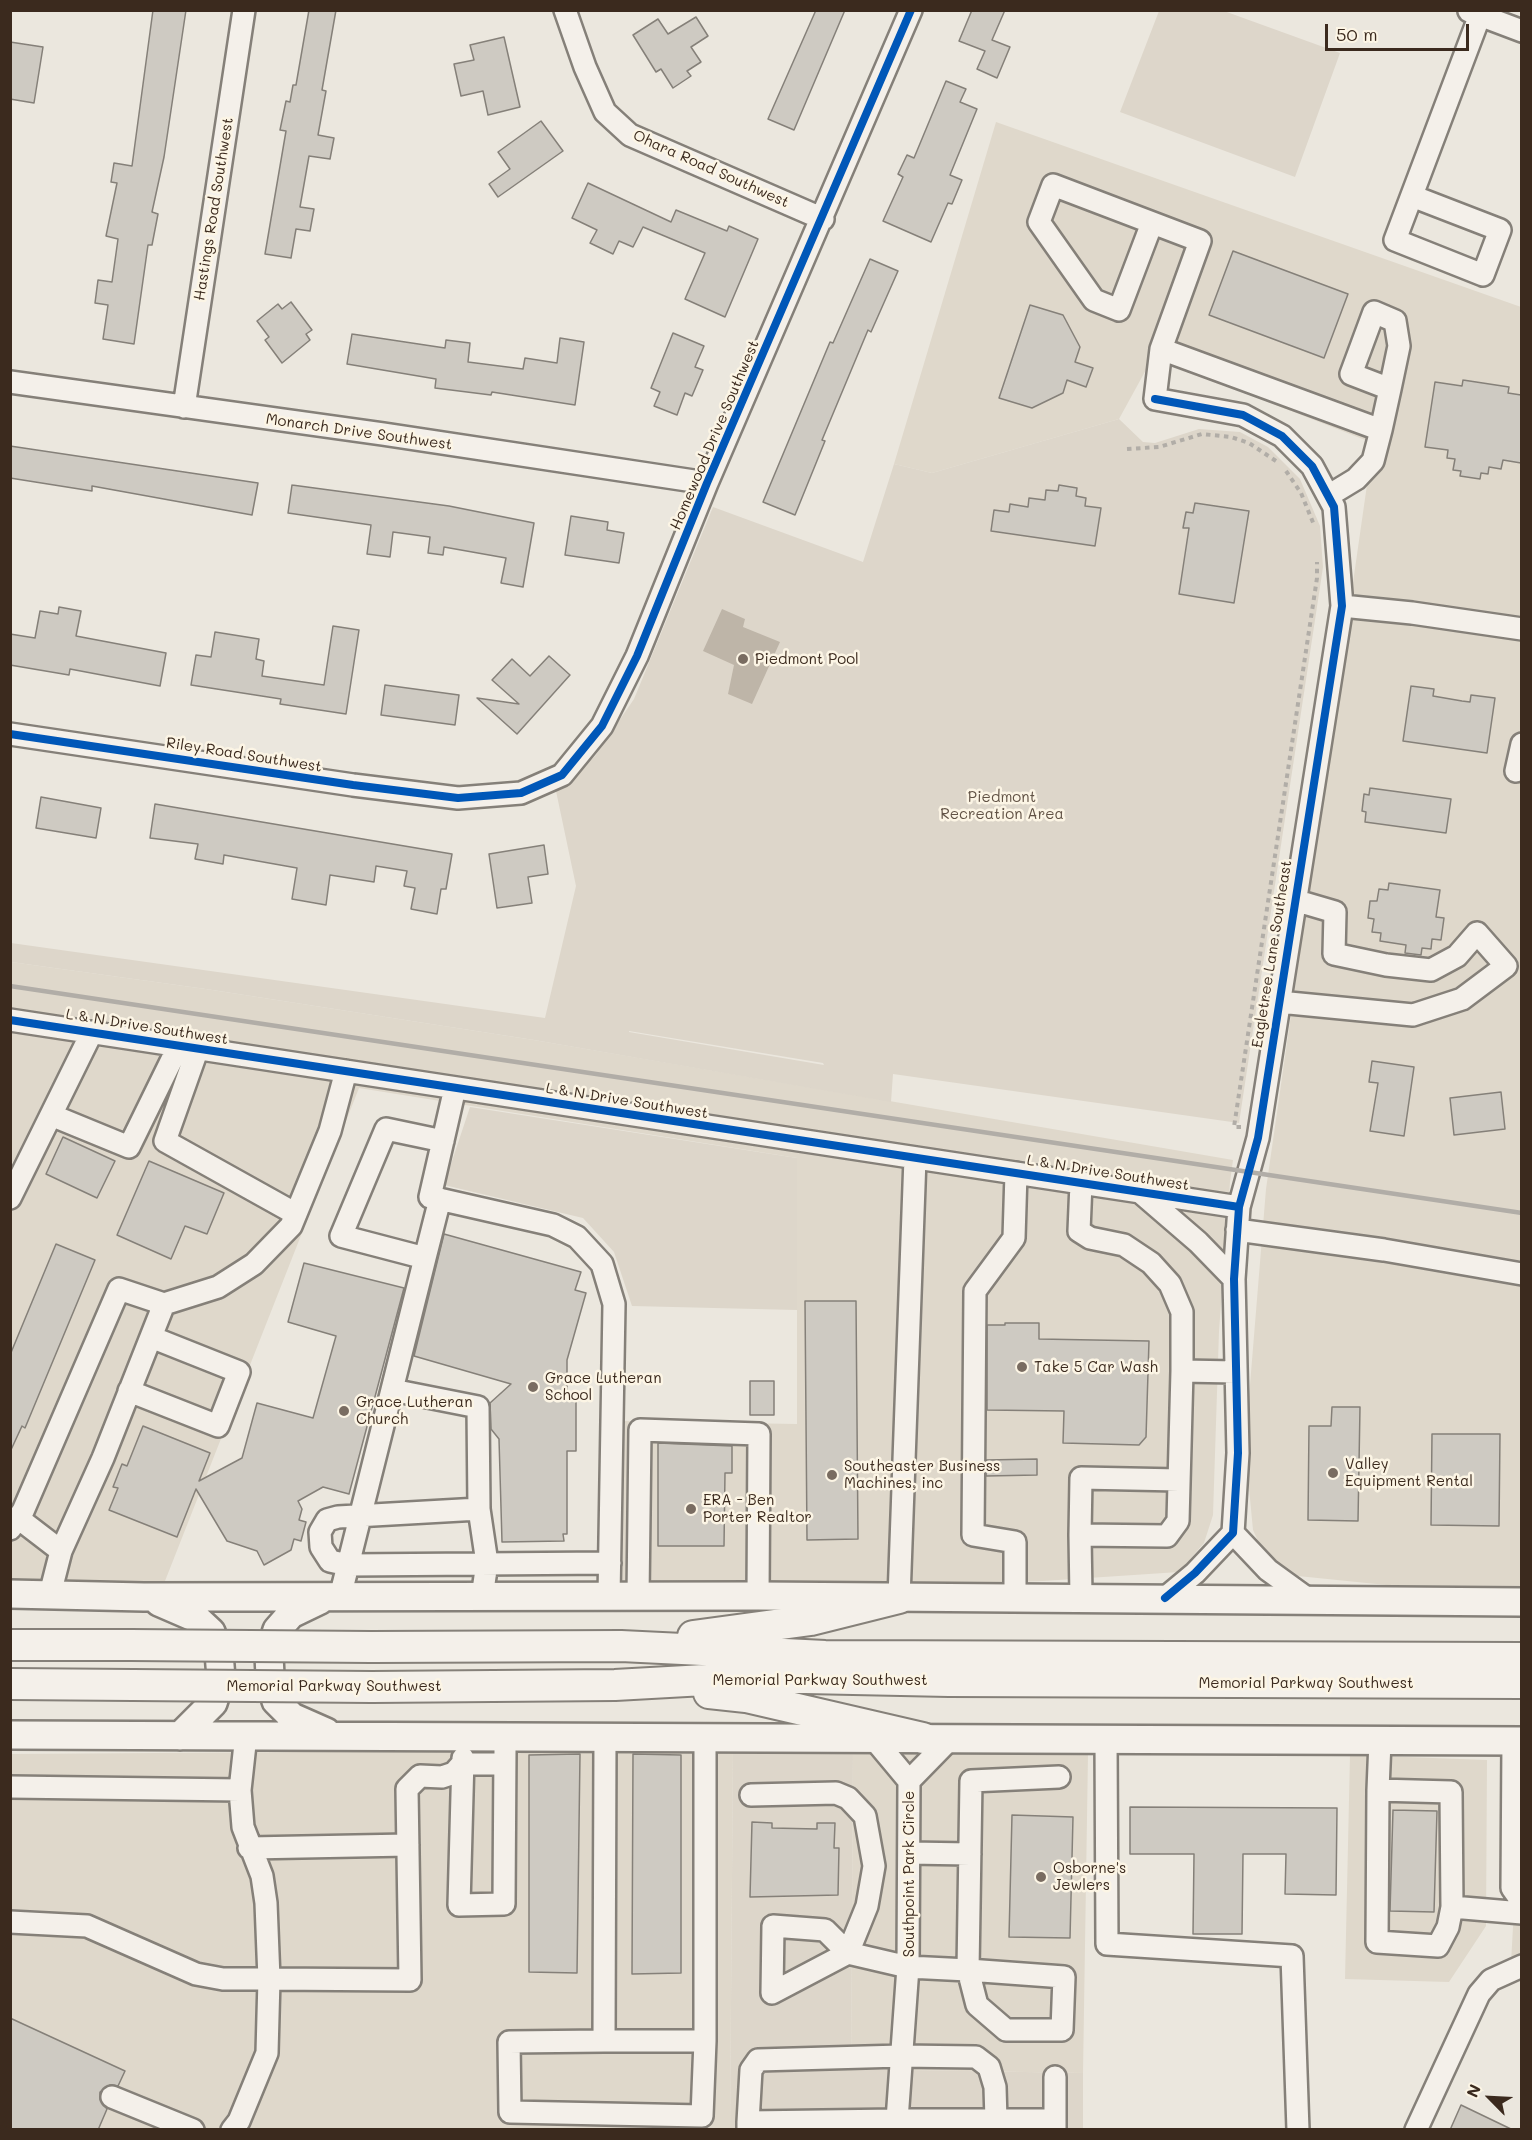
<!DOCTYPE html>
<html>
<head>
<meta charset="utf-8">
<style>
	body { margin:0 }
	#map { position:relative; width:1532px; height:2140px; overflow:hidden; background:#ebe7de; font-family:Mali,sans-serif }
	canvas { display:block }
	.frame { position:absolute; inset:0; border:12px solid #3b2a1e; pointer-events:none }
	.north { position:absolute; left:1460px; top:2068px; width:60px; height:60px; -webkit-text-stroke:4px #fcf5e5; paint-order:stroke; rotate:294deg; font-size:16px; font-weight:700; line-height:24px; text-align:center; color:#3b2a1e }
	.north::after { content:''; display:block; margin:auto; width:21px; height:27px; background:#3b2a1e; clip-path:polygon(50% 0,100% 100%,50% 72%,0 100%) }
	.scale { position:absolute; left:1325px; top:24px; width:144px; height:27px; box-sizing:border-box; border:3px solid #3b2a1e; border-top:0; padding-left:8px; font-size:18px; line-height:21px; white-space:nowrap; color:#3b2a1e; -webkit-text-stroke:4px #fcf5e5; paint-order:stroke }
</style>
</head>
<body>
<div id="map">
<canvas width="1532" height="2140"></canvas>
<div class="frame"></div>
<div class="north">N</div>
<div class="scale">50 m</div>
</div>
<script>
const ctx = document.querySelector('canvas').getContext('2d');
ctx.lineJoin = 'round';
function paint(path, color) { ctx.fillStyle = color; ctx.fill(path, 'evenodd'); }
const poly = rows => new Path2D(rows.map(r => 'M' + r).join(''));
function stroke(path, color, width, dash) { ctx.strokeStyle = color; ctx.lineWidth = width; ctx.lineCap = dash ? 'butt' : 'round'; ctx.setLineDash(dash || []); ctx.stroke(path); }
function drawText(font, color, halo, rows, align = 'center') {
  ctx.font = font + ' Mali,sans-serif'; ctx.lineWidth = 5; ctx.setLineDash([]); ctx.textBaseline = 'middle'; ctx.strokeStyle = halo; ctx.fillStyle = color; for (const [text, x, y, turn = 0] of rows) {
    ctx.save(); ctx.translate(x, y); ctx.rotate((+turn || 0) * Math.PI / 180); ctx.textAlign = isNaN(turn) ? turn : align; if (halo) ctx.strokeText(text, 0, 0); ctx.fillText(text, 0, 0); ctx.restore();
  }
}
const built = poly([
	[996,122,1521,307,1521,1589,1406,1587,1288,1575,1269,1565,1253,1530,1245,1446,1266,1189,1373,443,1153,357,1119,419,932,473,894,464],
	[11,962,206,989,534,1040,1233,1160,1230,1182,1219,1331,1213,1515,1204,1543,1179,1572,1043,1581,929,1585,622,1580,622,1421,797,1424,797,1158,359,1088,165,1581,11,1583],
	[733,1749,730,2129,11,2130,11,1754],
	[853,1749,1088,1754,1083,2073,851,2069],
	[1350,1755,1487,1760,1486,1926,1449,1982,1345,1979],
	[1521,1783,1521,1975,1511,1963]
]);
const green = poly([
	[1159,11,1224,11,1340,53,1295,177,1120,112],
	[1119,419,1143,442,1155,443,1199,429,1240,432,1268,447,1300,479,1320,526,1323,567,1239,1123,893,1074,891,1102,534,1040,206,989,11,962,11,943,545,1018,576,886,556,791,595,756,634,699,713,507,863,562,894,464,932,473],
	[629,1031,823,1063,824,1065,629,1032],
	[470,1107,797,1158,797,1310,632,1306,614,1252,583,1218,444,1185],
	[733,1749,853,1749,851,2069,1083,2073,1083,2129,730,2130]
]);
const water = poly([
	[722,609,745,619,743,627,780,642,752,704,728,694,734,665,703,651]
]);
const building = poly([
	[153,10,186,10,164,157,152,212,158,214,152,245,148,245,134,344,103,339,108,305,95,303,98,280,112,282,118,239,106,236,117,183,111,182,114,163,132,166,153,10],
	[309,10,336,10,322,90,326,91,318,135,334,138,330,159,309,156,300,207,314,209,310,231,296,229,291,258,265,254,286,131,280,130,286,101,290,102,293,85,296,85,309,10],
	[816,10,845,10,794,130,768,119,816,10],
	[972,10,1005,10,992,40,1010,47,997,78,977,69,985,51,959,41,972,10],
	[696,17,708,36,691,47,701,62,687,71,691,76,673,88,661,69,656,72,633,35,658,19,668,34,696,17],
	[504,37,520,107,488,115,483,91,461,96,454,64,474,60,470,45,504,37],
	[10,42,43,47,34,103,10,99,10,42],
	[946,81,966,89,960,102,977,109,950,175,962,180,952,204,948,203,931,242,883,221,903,177,898,174,907,155,914,158,946,81],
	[541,121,563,151,498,197,489,184,510,169,498,152,541,121],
	[588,183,671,222,676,210,727,231,729,226,758,239,725,317,685,299,705,253,643,227,633,247,619,241,613,254,590,243,597,230,572,218,588,183],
	[1233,251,1348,294,1324,358,1209,315,1233,251],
	[870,259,898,271,871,332,868,330,822,440,825,441,795,515,763,502,830,342,833,343,870,259],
	[291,302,312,330,306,334,310,340,282,363,265,340,269,337,257,321,278,304,282,309,291,302],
	[1030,305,1063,315,1080,347,1075,362,1093,368,1086,387,1067,380,1063,393,1032,408,999,398,1030,305],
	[673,333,704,346,695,367,703,370,692,396,685,393,677,415,654,406,660,392,651,388,673,333],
	[352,334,445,348,446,340,470,343,468,362,523,369,525,358,557,363,560,338,584,342,575,405,492,392,491,395,435,388,436,379,347,364,352,334],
	[1463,380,1509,387,1508,393,1521,395,1521,463,1503,460,1501,469,1489,467,1488,474,1481,473,1480,479,1460,476,1461,471,1453,470,1455,459,1447,458,1448,450,1425,447,1435,382,1462,386,1463,380],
	[10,446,258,483,252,515,92,486,92,491,10,478,10,446],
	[292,485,449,506,534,523,523,587,501,583,506,558,444,547,443,555,428,553,430,537,393,532,390,557,367,554,371,525,288,513,292,485],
	[1059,485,1077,488,1076,496,1086,498,1085,506,1101,508,1095,546,991,531,994,510,1009,512,1010,504,1028,507,1029,498,1045,500,1046,490,1058,491,1059,485],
	[1195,503,1249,511,1234,603,1179,594,1189,528,1183,528,1186,512,1193,513,1195,503],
	[571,516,608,522,607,530,624,533,619,563,565,555,571,516],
	[59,607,81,611,76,636,166,653,160,686,70,669,69,675,10,665,10,634,35,638,40,611,58,614,59,607],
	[333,626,359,630,346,714,280,704,281,699,191,685,196,655,211,657,215,632,259,639,256,659,264,661,262,676,324,685,333,626],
	[549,656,570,675,517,734,477,698,519,704,492,680,512,659,530,676,549,656],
	[385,685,459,695,455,725,381,715,385,685],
	[1411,686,1434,689,1433,696,1462,701,1470,702,1471,695,1495,698,1487,753,1403,741,1411,686],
	[1370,788,1451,799,1446,833,1365,822,1366,812,1362,811,1364,794,1369,795,1370,788],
	[41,797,101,808,96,838,36,828,41,797],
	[155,804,452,854,446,889,441,889,437,914,411,909,415,888,404,886,407,871,376,866,374,882,330,875,326,905,292,899,297,868,224,855,223,864,195,859,198,844,150,838,155,804],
	[544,845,548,874,528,877,532,903,497,908,489,854,544,845],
	[1389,883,1440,890,1436,917,1444,918,1441,940,1432,939,1431,949,1422,948,1421,955,1405,953,1406,945,1380,941,1381,933,1372,932,1374,919,1368,918,1370,901,1377,901,1379,889,1388,890,1389,883],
	[1372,1061,1414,1067,1404,1136,1370,1131,1378,1083,1369,1082,1372,1061],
	[1501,1092,1505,1129,1454,1135,1450,1098,1501,1092],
	[63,1137,115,1161,97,1198,46,1174,63,1137],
	[149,1161,224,1193,207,1234,185,1226,171,1259,117,1235,149,1161],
	[444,1234,581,1272,575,1290,586,1293,567,1360,567,1400,576,1400,576,1451,567,1451,567,1534,563,1534,564,1541,502,1542,499,1439,491,1429,490,1403,511,1384,414,1356,444,1234],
	[56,1244,95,1260,25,1428,22,1426,10,1452,10,1355,56,1244],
	[304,1263,404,1288,349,1494,323,1487,298,1501,302,1509,299,1520,306,1522,301,1541,294,1539,291,1550,264,1565,257,1551,227,1541,196,1489,177,1537,109,1510,118,1488,113,1487,122,1464,127,1466,143,1426,210,1453,199,1481,242,1458,257,1403,313,1418,336,1336,288,1322,304,1263],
	[805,1301,856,1301,858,1539,807,1540,805,1301],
	[1005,1323,1039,1323,1039,1339,1149,1341,1146,1437,1139,1445,1063,1443,1064,1411,987,1410,987,1325,1005,1325,1005,1323],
	[750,1381,774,1381,774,1415,750,1415,750,1381],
	[1332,1407,1360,1407,1358,1521,1308,1520,1309,1426,1331,1426,1332,1407],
	[1432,1434,1500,1434,1499,1526,1431,1525,1432,1434],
	[658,1443,732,1446,732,1473,725,1473,724,1546,658,1546,658,1443],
	[1037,1459,1037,1475,986,1476,986,1460,1037,1459],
	[580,1754,577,1973,529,1972,529,1755,580,1754],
	[633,1754,681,1755,681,1973,632,1974,633,1754],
	[1130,1807,1337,1808,1336,1895,1285,1894,1286,1854,1243,1854,1242,1934,1193,1934,1194,1854,1130,1854,1130,1807],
	[1393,1810,1437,1811,1434,1912,1390,1911,1393,1810],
	[1012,1815,1073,1817,1070,1938,1009,1937,1012,1815],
	[752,1822,772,1823,772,1828,817,1829,817,1823,835,1823,834,1848,839,1848,838,1895,750,1897,752,1822],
	[10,2018,125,2071,118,2086,110,2085,100,2092,100,2099,107,2109,98,2130,10,2130,10,2018],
	[1461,2105,1513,2130,1450,2130,1461,2105]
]);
const path = poly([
	[1127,449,1159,447,1202,434,1231,437,1249,443,1276,461],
	[1286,471,1301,493,1314,525],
	[1241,1127,1234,1127,1317,578,1317,562]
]);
const minor = poly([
	[565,10,585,67,605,112,630,135,823,219],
	[1469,11,1522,31],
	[1412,196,1500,230,1483,275,1395,240,1480,15],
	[1152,223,1119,310,1094,300,1039,222,1053,185,1200,241,1161,349,1381,430],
	[1161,349,1155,399,1243,415,1282,436,1312,466,1334,507,1342,606,1258,1138,1239,1207,1234,1279,1238,1453,1233,1533,1195,1573,1165,1598],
	[10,382,383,434,707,483],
	[184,407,244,10],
	[1328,496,1356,479,1373,461,1381,430,1390,389,1399,346,1395,321,1374,312,1351,374,1390,389],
	[1342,606,1412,613,1522,629],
	[10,734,353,785,458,798,521,793,562,775,602,726,637,656,707,483,911,10],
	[1516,771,1522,744],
	[1279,1002,1413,1015,1462,999,1506,966,1477,933,1457,956,1431,970,1386,965,1334,954,1335,912,1294,900],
	[10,1020,1239,1207],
	[198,1048,165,1141,296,1214],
	[455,1088,430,1197,553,1225,577,1237,602,1264,614,1304,609,1597],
	[51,1115,129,1147,179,1045],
	[1081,1183,1079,1231,1090,1238,1124,1245,1151,1263,1170,1284,1182,1312,1182,1371],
	[1140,1192,1198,1242,1234,1279],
	[10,1198,92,1032],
	[440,1199,425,1258,341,1236,386,1129,443,1141],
	[1237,1230,1384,1250,1522,1274],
	[392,1390,478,1407,479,1509,338,1517,327,1520,320,1532,321,1547,330,1561,348,1565,610,1563],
	[129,1391,218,1426,239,1372,151,1337],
	[479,1509,487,1563,482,1597],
	[18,1518,61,1551],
	[10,1529,23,1511,119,1289,164,1304],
	[1233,1533,1268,1570,1308,1599],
	[1080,1535,1081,1478,1179,1480],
	[50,1594,61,1551,103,1458,164,1304,218,1287,254,1264,291,1226,330,1131,346,1071],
	[340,1597,425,1258],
	[638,1597,640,1430,759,1434,758,1596],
	[1081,1597,1080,1535,1167,1536,1178,1521,1182,1371,1236,1372],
	[899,1598,915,1158],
	[1015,1598,1015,1542,973,1535,975,1291,1014,1238,1016,1173],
	[605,1738,604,2041,705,2041,705,1738],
	[874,1739,909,1781,950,1739],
	[1106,1739,1107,1944,1292,1956,1298,2130],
	[1513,1741,1512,1888,1522,1902],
	[463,1758,459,1905,504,1904,505,1750],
	[10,1787,240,1790],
	[1378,1790,1451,1792,1452,1907,1448,1927,1438,1946,1377,1942,1378,1790,1380,1741],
	[751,1795,836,1793,848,1798,865,1816,874,1866,867,1906,848,1953,825,1930,773,1926,772,1993,848,1953,908,1967,968,1970,971,1781,1059,1777],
	[249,1848,408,1845],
	[909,1853,970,1854],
	[1452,1907,1522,1913],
	[10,1922,87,1926,196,1974,223,1979,269,1979,266,1903,262,1876,243,1827,240,1790,246,1735],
	[968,1970,1064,1977,1062,2030,1006,2030,977,2005,968,1970],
	[604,2041,509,2042,510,2112,702,2116,705,2041],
	[1055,2077,1055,2120],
	[112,2097,193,2130],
	[897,2120,908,1967,909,1781],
	[748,2122,751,2070,758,2060,901,2056,976,2057,989,2067,995,2087,996,2120],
	[232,2130,239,2121,267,2053,269,1979,410,1980,407,1789,420,1776,442,1777,454,1773,462,1764,504,1764],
	[748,2130,748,2122,897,2120,1055,2120,1055,2130],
	[1416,2130,1479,1994,1491,1980,1522,1966]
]);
const major = poly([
	[10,1594,144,1597,758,1596,1522,1602],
	[320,1600,291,1614,277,1630,269,1655,270,1676,276,1701,292,1717,326,1732],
	[159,1602,196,1618,211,1632,219,1653,221,1678,213,1703,180,1736],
	[10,1735,1522,1741]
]);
const highway = poly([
	[693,1636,811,1620,899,1598],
	[10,1645,131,1645],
	[371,1647,621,1646,825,1656,1522,1658],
	[10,1684,133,1685],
	[372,1687,615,1685,758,1677,949,1681,1522,1683],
	[709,1693,746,1697,923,1738]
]);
const rail = poly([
	[10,986,1522,1213]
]);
const highwayBridge = poly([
	[131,1645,371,1647],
	[133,1685,372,1687]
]);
const cycleway = poly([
	[1155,399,1243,415,1282,436,1312,466,1334,507,1342,606,1258,1138,1239,1207,1234,1279,1238,1453,1233,1533,1195,1573,1165,1598],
	[10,734,353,785,458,798,521,793,562,775,602,726,637,656,707,483,911,10],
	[10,1020,1239,1207]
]);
const markers = [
	[743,659,6,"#796c61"],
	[1022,1367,6,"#796c61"],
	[533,1387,6,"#796c61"],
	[344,1411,6,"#796c61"],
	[1333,1473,6,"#796c61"],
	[832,1475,6,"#796c61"],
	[691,1509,6,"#796c61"],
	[1041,1877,6,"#796c61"]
];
const streetNames = [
	["Ohara Road Southwest",711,169,24],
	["Hastings Road Southwest",214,209,-81],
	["Monarch Drive Southwest",359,432,8],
	["Homewood Drive Southwest",715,435,-67],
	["Riley Road Southwest",244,755,9],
	["Eagletree Lane Southeast",1272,954,-81],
	["L & N Drive Southwest",147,1027,9],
	["L & N Drive Southwest",627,1101,9],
	["L & N Drive Southwest",1108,1173,9],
	["Memorial Parkway Southwest",820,1680],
	["Memorial Parkway Southwest",1306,1683],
	["Memorial Parkway Southwest",334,1686],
	["Southpoint Park Circle",909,1874,-90]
];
const poiNames = [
	["Piedmont Pool",755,659],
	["Take 5 Car Wash",1034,1367],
	["Grace Lutheran",545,1378],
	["School",545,1395],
	["Grace Lutheran",356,1402],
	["Church",356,1419],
	["Valley",1345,1464],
	["Equipment Rental",1345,1481],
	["Southeaster Business",844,1466],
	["Machines, inc",844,1483],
	["ERA - Ben",703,1500],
	["Porter Realtor",703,1517],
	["Osborne's",1053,1868],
	["Jewlers",1053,1885]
];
const parkNames = [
	["Piedmont",1002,797],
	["Recreation Area",1002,814]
];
paint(built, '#dfd8cb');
paint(green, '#ddd6ca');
paint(water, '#beb5a8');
paint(building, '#cecac2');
stroke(building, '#858079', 1.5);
stroke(minor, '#858079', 26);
stroke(major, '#858079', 32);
stroke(highway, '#858079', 34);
stroke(path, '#b1ada7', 4, [4.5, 4.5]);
stroke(minor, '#f4f0ea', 21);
stroke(major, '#f4f0ea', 27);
stroke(highway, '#f4f0ea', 30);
stroke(rail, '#b1ada7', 4.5);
stroke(highwayBridge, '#858079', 34, []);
stroke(highwayBridge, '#f4f0ea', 30);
stroke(cycleway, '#0057b8', 8);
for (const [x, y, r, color] of markers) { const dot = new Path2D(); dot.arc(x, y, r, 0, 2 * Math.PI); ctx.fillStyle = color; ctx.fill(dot); stroke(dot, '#fcf5e5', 2); }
drawText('15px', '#3b2a1e', '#fcf5e5', streetNames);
drawText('15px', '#3b2a1e', '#fcf5e5', poiNames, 'left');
drawText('15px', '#615245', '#fcf5e5', parkNames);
</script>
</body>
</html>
